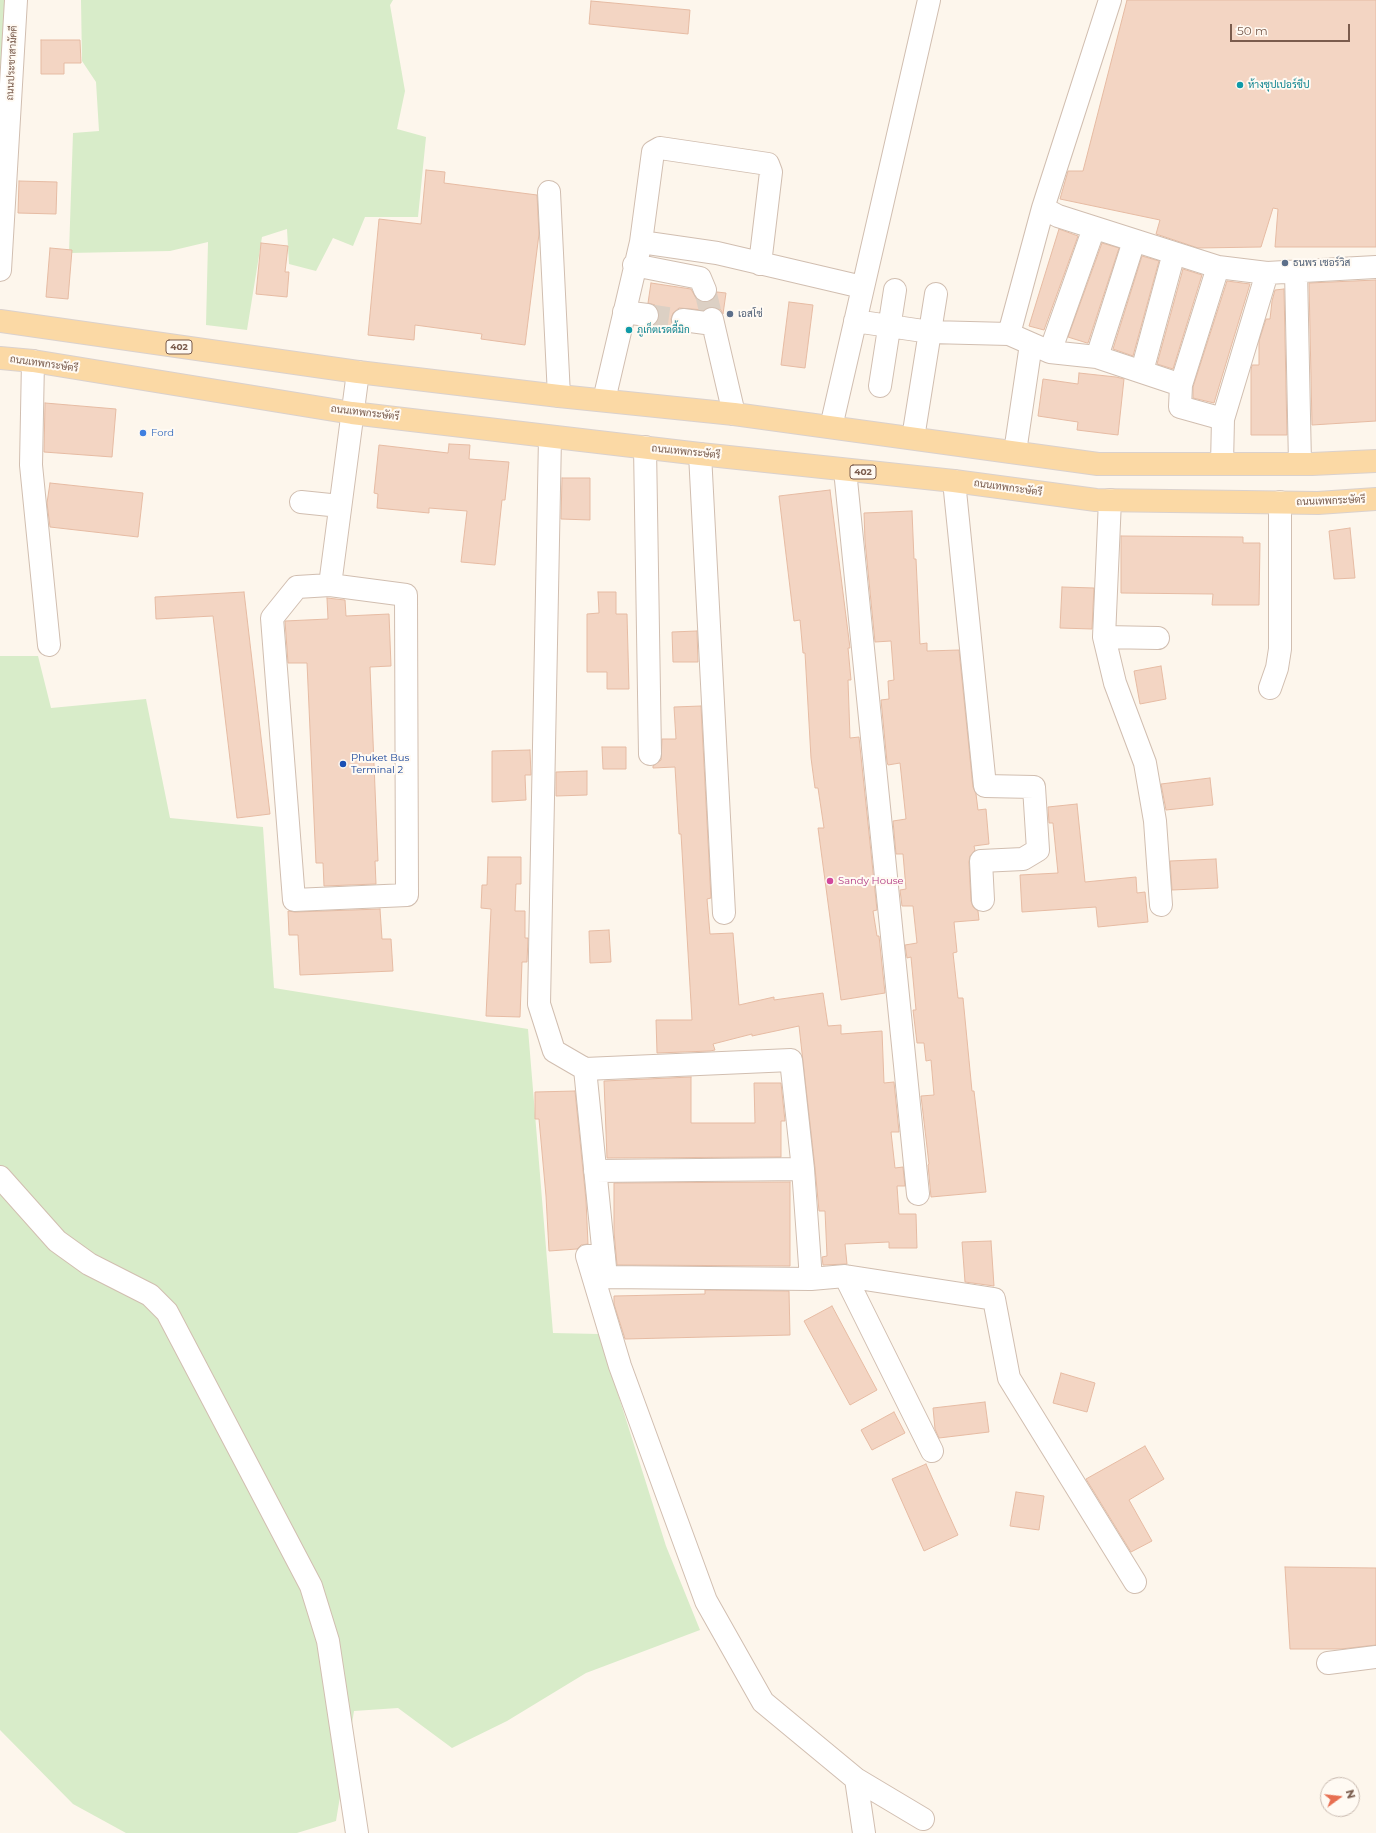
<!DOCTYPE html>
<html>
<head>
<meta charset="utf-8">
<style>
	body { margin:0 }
	#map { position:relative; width:1376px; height:1833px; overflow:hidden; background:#fdf6ec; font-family:Montserrat,sans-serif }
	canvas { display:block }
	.north { position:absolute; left:1320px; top:1777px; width:40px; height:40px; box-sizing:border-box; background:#fffaf3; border:1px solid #cabbb1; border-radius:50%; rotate:75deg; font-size:11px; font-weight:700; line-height:16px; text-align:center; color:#7a5c4d }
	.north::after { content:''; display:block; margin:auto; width:14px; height:18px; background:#e76f51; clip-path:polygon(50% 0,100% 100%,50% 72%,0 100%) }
	.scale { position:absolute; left:1230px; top:24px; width:120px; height:18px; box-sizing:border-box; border:2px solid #7a5c4d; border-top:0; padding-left:5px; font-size:12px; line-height:14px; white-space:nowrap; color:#7a5c4d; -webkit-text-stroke:3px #fffaf3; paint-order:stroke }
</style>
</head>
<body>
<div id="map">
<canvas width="1376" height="1833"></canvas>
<div class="north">N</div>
<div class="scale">50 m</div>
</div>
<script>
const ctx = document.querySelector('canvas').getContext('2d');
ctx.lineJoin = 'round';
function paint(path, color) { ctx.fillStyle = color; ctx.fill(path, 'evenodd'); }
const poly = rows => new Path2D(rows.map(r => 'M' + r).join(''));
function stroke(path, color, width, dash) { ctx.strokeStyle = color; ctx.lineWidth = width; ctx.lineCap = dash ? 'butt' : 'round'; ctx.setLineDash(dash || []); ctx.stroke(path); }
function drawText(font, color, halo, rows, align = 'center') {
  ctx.font = font + ' Montserrat,Sarabun,sans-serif'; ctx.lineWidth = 4; ctx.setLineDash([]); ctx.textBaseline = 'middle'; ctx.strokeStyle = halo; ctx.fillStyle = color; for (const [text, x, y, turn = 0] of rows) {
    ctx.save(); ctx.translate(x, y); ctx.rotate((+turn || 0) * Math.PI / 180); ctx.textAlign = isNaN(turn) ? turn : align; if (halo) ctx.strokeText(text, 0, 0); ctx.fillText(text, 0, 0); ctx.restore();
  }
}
const green = poly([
	[0,0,7,0,1,67,0,67],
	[81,0,393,0,390,5,405,91,397,129,426,137,418,217,365,217,353,246,333,238,316,271,289,264,287,229,262,237,247,330,206,325,208,242,170,251,69,253,73,133,99,131,96,82,82,61],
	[0,656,38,656,51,708,146,699,170,818,263,827,274,988,528,1029,553,1333,599,1334,666,1546,700,1630,586,1673,507,1721,452,1748,398,1708,354,1711,336,1821,297,1833,126,1833,73,1804,0,1730]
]);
const building = poly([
	[1127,0,1376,0,1376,247,1275,247,1278,209,1273,208,1261,247,1198,248,1156,234,1160,220,1060,199,1068,171,1083,171,1127,0],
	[591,1,690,10,688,34,589,24,591,1],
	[41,40,80,40,81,63,64,63,64,74,41,74,41,40],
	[426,170,445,172,444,183,537,195,539,234,525,345,481,339,482,334,415,325,414,340,368,335,379,219,421,224,426,170],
	[19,181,57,182,56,214,18,213,19,181],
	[1059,229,1078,236,1044,330,1029,326,1059,229],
	[261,243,288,246,285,272,289,272,287,297,256,294,261,243],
	[1102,243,1119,248,1088,343,1087,343,1068,337,1102,243],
	[50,248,72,250,68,299,46,297,50,248],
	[1142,256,1159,261,1133,356,1113,349,1142,256],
	[1183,269,1202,275,1173,369,1157,364,1183,269],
	[1376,280,1376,421,1312,425,1309,283,1376,280],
	[1227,281,1250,284,1214,403,1193,398,1193,387,1227,281],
	[651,283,691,289,697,300,703,302,710,301,715,297,717,292,726,293,723,314,721,310,715,307,709,307,703,310,679,308,673,313,671,319,672,325,676,330,650,327,657,323,659,316,658,310,655,305,648,303,651,283],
	[1284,289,1287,435,1251,435,1251,370,1252,365,1259,365,1259,341,1266,319,1270,319,1272,301,1275,290,1284,289],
	[789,302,813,305,805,368,781,365,789,302],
	[1079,373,1116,377,1124,379,1118,435,1077,430,1078,422,1038,416,1043,379,1078,384,1079,373],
	[45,403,116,409,112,457,44,452,45,403],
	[449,444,470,445,469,459,509,462,505,500,502,500,495,565,461,562,467,511,429,508,429,513,377,508,378,494,374,493,379,445,448,453,449,444],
	[562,478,590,478,590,520,561,519,562,478],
	[50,483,143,493,138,537,50,527,47,503,50,483],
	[830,490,850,648,848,648,851,680,848,680,850,738,859,737,877,910,873,911,877,936,879,936,885,993,841,1000,818,828,824,828,818,788,815,788,811,758,805,653,803,653,800,620,794,621,779,496,830,490],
	[912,511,914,559,916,559,920,644,927,643,927,651,959,650,973,787,976,794,978,810,986,809,989,844,974,846,975,850,970,856,969,862,971,901,973,907,978,911,979,920,954,922,957,952,953,953,958,998,963,998,972,1091,974,1091,986,1192,931,1197,928,1165,929,1164,921,1096,934,1095,931,1060,926,1061,924,1043,917,1043,913,1010,916,1010,911,957,907,958,905,945,917,943,913,906,902,906,900,890,906,889,903,854,896,854,893,821,906,819,900,763,888,765,887,762,881,700,889,699,888,681,894,680,891,641,875,642,865,541,864,513,912,511],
	[1350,528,1355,578,1334,579,1329,531,1350,528],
	[1121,536,1243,537,1243,543,1260,543,1259,605,1212,605,1213,594,1121,593,1121,536],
	[1062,587,1094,588,1092,629,1060,628,1062,587],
	[244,592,270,814,237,818,213,616,156,619,155,597,244,592],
	[598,592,616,592,616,614,627,614,629,689,607,689,607,672,587,672,587,614,599,613,598,592],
	[327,598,345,600,346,616,389,614,391,666,370,667,378,861,375,861,376,884,324,886,323,863,316,863,307,663,288,663,285,621,328,619,327,598],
	[697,631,698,662,673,662,672,632,697,631],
	[1161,666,1166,699,1140,704,1134,671,1161,666],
	[701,706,711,898,707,899,710,934,733,933,739,1005,774,997,774,1000,823,993,828,1026,841,1025,841,1034,882,1031,884,1083,894,1082,899,1132,891,1132,895,1168,903,1167,905,1186,897,1186,899,1214,916,1214,917,1248,889,1248,889,1242,845,1244,847,1264,823,1265,822,1257,827,1256,825,1211,819,1211,815,1168,799,1026,752,1036,752,1034,713,1044,715,1050,710,1051,657,1053,656,1020,692,1020,681,834,679,834,675,767,653,768,653,766,661,760,662,739,676,739,674,707,701,706],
	[602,747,626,747,626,769,603,769,602,747],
	[530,750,531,775,525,775,526,800,492,802,492,751,530,750],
	[587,771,587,795,556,796,556,772,587,771],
	[1210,778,1213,805,1166,810,1161,784,1210,778],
	[1077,804,1085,882,1136,877,1137,893,1145,892,1148,922,1098,927,1096,907,1022,912,1020,875,1058,873,1053,823,1049,823,1048,807,1077,804],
	[488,857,521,857,521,884,516,884,515,911,525,911,525,938,528,938,527,962,522,962,520,1017,486,1016,491,909,481,908,482,885,487,885,488,857],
	[1216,859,1218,888,1172,890,1170,861,1216,859],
	[380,909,382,939,391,939,393,971,300,975,298,935,289,935,288,911,295,912,380,909],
	[609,930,611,962,590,963,589,931,609,930],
	[691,1077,691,1123,755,1123,754,1083,781,1083,785,1121,781,1121,781,1157,607,1158,604,1081,691,1077],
	[575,1091,586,1200,588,1244,581,1245,577,1249,549,1251,546,1196,539,1119,535,1119,535,1092,575,1091],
	[790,1182,790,1266,617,1265,614,1232,614,1183,790,1182],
	[991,1241,994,1286,965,1282,962,1242,991,1241],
	[705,1290,789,1291,790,1335,625,1339,614,1304,614,1296,705,1294,705,1290],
	[832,1306,877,1390,850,1405,804,1321,832,1306],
	[1061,1373,1095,1383,1087,1412,1053,1403,1061,1373],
	[985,1402,989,1432,939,1438,935,1429,933,1408,985,1402],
	[894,1412,905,1433,872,1450,861,1430,894,1412],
	[1145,1446,1164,1479,1129,1500,1152,1541,1131,1552,1086,1479,1145,1446],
	[926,1464,958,1535,924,1551,892,1479,926,1464],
	[1016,1492,1044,1496,1039,1530,1010,1526,1016,1492],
	[1285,1567,1376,1568,1376,1645,1341,1649,1290,1649,1285,1567]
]);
const minorTunnel = poly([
	[705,290,712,319],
	[647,315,683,320]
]);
const minor = poly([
	[549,192,559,396],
	[1043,208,1110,0],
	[641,242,653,152,660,148,768,164,771,172,760,264],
	[1174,253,1218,267,1267,273],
	[634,265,700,278,705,290],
	[0,270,16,0],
	[1296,271,1300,464],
	[624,312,647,315],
	[712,319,734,414],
	[683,320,713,324],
	[855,321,930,332,1009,334,1050,352,1097,357,1181,385,1180,407,1223,419,1222,464],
	[1009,334,1043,208,1058,216,1174,253,1142,371],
	[1050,352,1094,228],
	[1097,357,1134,241],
	[33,361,31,465,49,645],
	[1181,385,1218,267],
	[880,386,895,290],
	[604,400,641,242,717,253,862,287],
	[1223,419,1267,273,1376,267],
	[831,427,929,0],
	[550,437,539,1004,554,1051,585,1069,791,1060,803,1169,811,1279],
	[913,438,936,294],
	[645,447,650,754],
	[1015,452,1031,344],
	[700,454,724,913],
	[845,470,918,1194],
	[954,481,985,786,1034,787,1038,850,1023,859,981,861,983,900],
	[1110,500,1104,637,1115,683,1145,763,1155,821,1161,905],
	[301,502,340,506],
	[330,585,406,595,407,895,294,900,272,618,297,587,330,585],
	[330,585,358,372],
	[1104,637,1158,638],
	[1270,688,1277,668,1280,649,1280,502],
	[585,1069,606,1277,811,1279,845,1276,994,1299,1009,1378,1135,1582],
	[595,1171,803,1169],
	[0,1177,57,1241,89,1264,150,1295,167,1312,311,1586,328,1641,357,1833],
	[604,1256,587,1256,620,1366,706,1601,763,1702,856,1779,923,1819],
	[845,1276,932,1451],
	[1328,1663,1376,1657],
	[856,1779,864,1833]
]);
const major = poly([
	[0,321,358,372,559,396,734,414,1098,464,1312,464,1376,461],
	[0,358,33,361,352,413,700,454,954,481,1096,500,1318,503,1376,499]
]);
const markers = [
	[1240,85,4,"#0f9aa8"],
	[1285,263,4,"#5c6f8a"],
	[730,314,4,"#5c6f8a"],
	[629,330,4,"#0f9aa8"],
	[143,433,4,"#3f7fe0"],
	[343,764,4,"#1a4fb4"],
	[830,881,4,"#d1479c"]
];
const shields = [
	[179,347,26],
	[863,472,26]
];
const shieldNames = [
	["402",179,347],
	["402",863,472]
];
const streetNames = [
	["ถนนประชาสามัคคี",12,63,-87],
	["ถนนเทพกระษัตรี",44,364,8],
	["ถนนเทพกระษัตรี",365,413,7],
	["ถนนเทพกระษัตรี",686,452,6],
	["ถนนเทพกระษัตรี",1008,488,8],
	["ถนนเทพกระษัตรี",1331,501,-2]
];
const cultureNames = [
	["ห้างซุปเปอร์ชีป",1248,85],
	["ภูเก็ตเรดดี้มิก",637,330]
];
const serviceNames = [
	["ธนพร เซอร์วิส",1293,263],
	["เอสโซ่",738,314]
];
const shopNames = [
	["Ford",151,433]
];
const transitNames = [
	["Phuket Bus",351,758],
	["Terminal 2",351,770]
];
const hotelNames = [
	["Sandy House",838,881]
];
paint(green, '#d8ecc9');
paint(building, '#f3d5c3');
stroke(building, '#e6bba3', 1);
stroke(minorTunnel, '#dcd0c4', 22, [22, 11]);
stroke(minor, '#d1beb0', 24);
stroke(major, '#dad1cd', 24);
stroke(minor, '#fff', 22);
stroke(major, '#fbd9a5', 22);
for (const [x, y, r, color] of markers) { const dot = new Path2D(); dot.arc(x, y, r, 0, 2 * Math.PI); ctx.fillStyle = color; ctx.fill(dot); stroke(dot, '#fffaf3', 1.5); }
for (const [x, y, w] of shields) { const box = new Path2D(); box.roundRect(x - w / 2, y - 7, w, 14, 3); ctx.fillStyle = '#fffaf3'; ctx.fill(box); stroke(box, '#7a5c4d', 1); }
drawText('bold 9px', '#7a5c4d', null, shieldNames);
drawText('10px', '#7a5c4d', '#fffaf3', streetNames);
drawText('10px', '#0d838f', '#fffaf3', cultureNames, 'left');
drawText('10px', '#4e5e75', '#fffaf3', serviceNames, 'left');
drawText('10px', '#366cbe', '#fffaf3', shopNames, 'left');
drawText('10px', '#164399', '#fffaf3', transitNames, 'left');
drawText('10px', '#b23c85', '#fffaf3', hotelNames, 'left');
</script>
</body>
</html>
